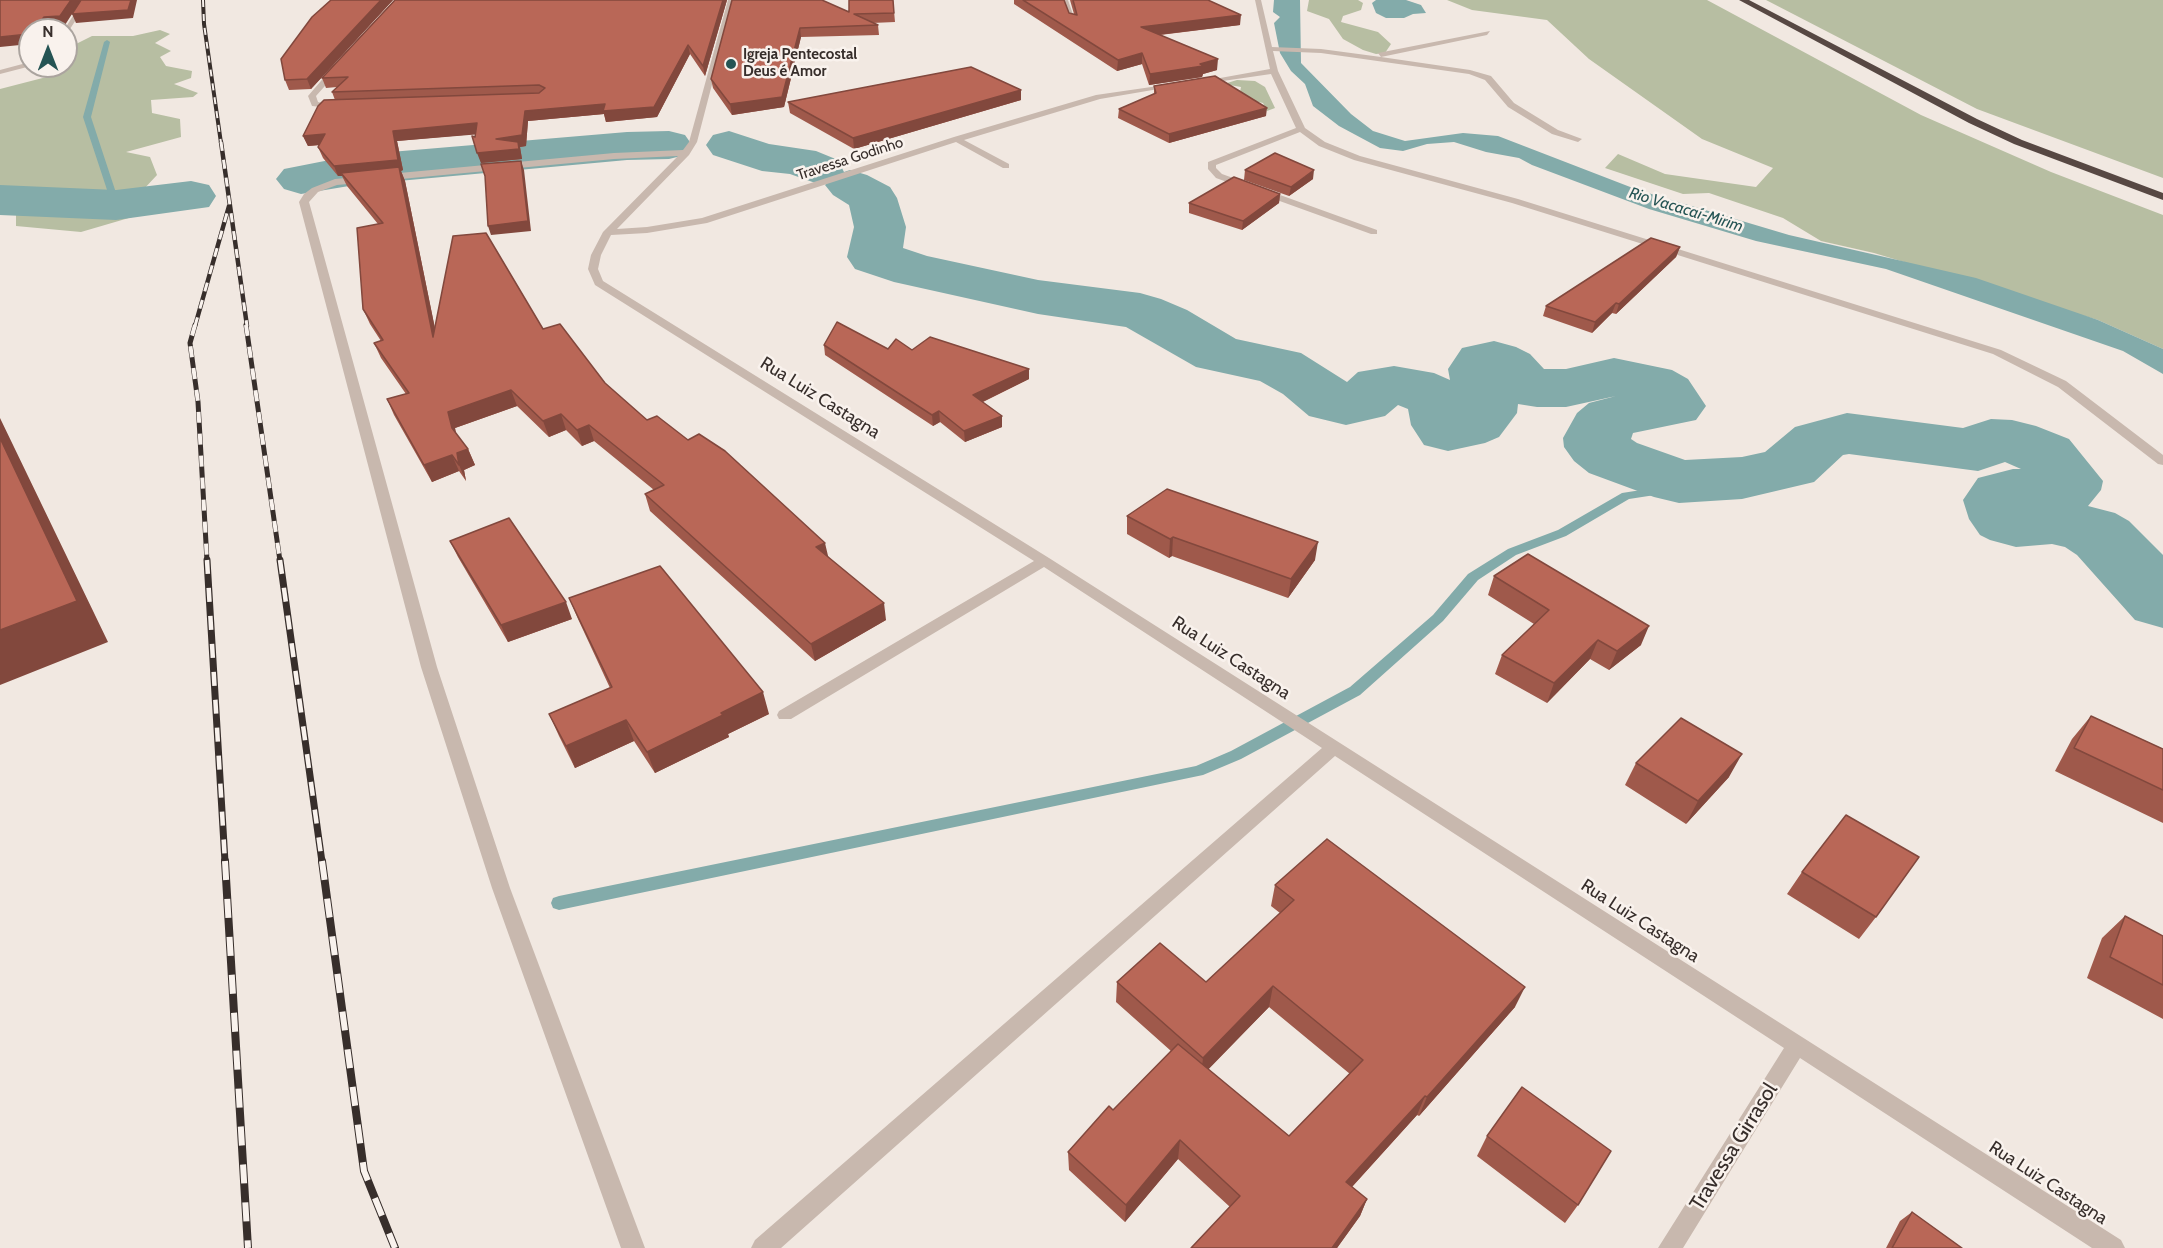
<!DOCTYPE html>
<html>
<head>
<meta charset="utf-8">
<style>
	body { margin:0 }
	#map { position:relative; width:2163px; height:1248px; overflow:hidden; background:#f1e8e1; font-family:Cabin,sans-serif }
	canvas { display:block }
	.north { position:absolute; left:18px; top:18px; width:60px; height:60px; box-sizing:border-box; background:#f9f2ed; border:2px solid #aba49f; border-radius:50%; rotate:0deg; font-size:16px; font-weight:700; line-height:24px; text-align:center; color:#372e2b }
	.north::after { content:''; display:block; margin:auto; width:21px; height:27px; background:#255454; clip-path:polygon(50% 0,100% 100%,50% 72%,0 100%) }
</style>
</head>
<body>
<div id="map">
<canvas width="2163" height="1248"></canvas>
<div class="north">N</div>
</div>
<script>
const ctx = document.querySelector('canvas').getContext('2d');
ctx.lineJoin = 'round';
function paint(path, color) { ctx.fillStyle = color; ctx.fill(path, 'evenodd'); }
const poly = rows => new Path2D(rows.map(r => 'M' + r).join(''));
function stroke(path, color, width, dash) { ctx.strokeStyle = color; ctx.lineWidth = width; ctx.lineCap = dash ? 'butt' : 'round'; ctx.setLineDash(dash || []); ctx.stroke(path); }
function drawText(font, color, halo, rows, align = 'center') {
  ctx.font = font + ' Cabin,sans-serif'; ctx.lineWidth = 5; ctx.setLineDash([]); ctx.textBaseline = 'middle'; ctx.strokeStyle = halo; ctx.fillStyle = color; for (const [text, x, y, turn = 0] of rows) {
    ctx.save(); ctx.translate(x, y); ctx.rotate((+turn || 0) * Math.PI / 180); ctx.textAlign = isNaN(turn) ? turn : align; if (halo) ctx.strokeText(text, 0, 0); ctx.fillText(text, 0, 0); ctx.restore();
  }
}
const green = poly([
	[1309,0,1358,0,1363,3,1361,10,1343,16,1341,22,1378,32,1391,44,1385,53,1376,54,1363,50,1343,39,1329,19,1307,11],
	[1447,0,1707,0,1921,115,2051,172,2163,215,2163,349,2098,320,1874,253,1821,241,1783,218,1709,193,1683,194,1605,168,1618,154,1665,174,1756,187,1773,168,1702,139,1589,59,1547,20,1472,10],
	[1766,0,2163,0,2163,178,1977,109],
	[160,30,170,34,155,43,171,51,160,57,166,66,192,71,191,78,174,84,198,93,193,97,151,100,152,113,180,119,181,137,126,152,150,157,157,175,143,190,181,187,190,193,180,203,81,232,16,226,16,212,0,213,0,89,62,73,70,60,74,45,92,36,133,36],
	[1237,80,1255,81,1265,87,1275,108,1267,111,1263,103,1239,97,1241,87,1224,84]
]);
const water = poly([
	[1274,0,1300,0,1301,63,1351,114,1373,131,1405,141,1463,133,1498,136,1638,190,1789,235,1976,278,2098,320,2163,349,2163,374,2123,351,1886,269,1756,241,1649,209,1532,165,1519,158,1486,152,1454,142,1427,144,1403,151,1380,148,1339,126,1313,106,1305,84,1291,71,1280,53,1274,23,1280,17,1273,12],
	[1376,0,1406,0,1421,5,1426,13,1413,14,1404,18,1386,18,1376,13,1372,3]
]);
const stream = poly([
	[107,40,110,42,91,117,120,205,116,208,112,205,83,117,104,42,107,40],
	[1697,477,1701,478,1703,481,1701,484,1668,493,1629,499,1566,536,1516,555,1478,580,1443,621,1360,695,1241,759,1203,775,559,910,553,908,551,903,553,898,559,896,1196,766,1231,751,1350,687,1433,615,1468,574,1508,549,1558,530,1622,493,1667,486,1697,477]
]);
const river = poly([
	[669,131,685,135,692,145,685,155,669,159,627,160,355,185,301,194,284,189,276,179,284,169,355,155,627,132,669,131],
	[729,131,769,144,816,151,838,160,844,172,850,170,867,175,890,187,897,198,906,227,903,248,927,256,1038,280,1140,293,1161,299,1187,310,1236,339,1301,353,1347,382,1358,372,1394,366,1434,373,1450,380,1448,369,1462,348,1494,341,1516,347,1530,354,1544,369,1566,369,1614,358,1672,370,1688,379,1706,406,1696,420,1633,433,1631,439,1637,443,1685,460,1742,457,1765,452,1795,427,1847,413,1963,428,1991,419,2012,420,2036,426,2069,439,2103,481,2101,490,2088,506,2115,513,2129,521,2163,555,2163,628,2135,620,2077,555,2065,547,2052,544,2016,547,1990,540,1980,535,1969,519,1963,500,1978,478,2013,469,2021,469,2005,462,1978,471,1849,454,1843,455,1814,482,1742,499,1679,503,1654,497,1589,473,1574,461,1564,447,1563,438,1577,413,1589,403,1616,396,1566,407,1537,407,1518,404,1517,413,1499,437,1485,443,1448,451,1424,445,1411,425,1408,409,1398,405,1385,416,1346,425,1309,416,1283,394,1260,381,1196,367,1126,327,1038,314,894,282,855,269,847,257,854,227,849,205,833,195,825,185,827,183,821,185,790,174,762,171,713,155,706,145,713,135,729,131],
	[191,181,209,185,216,196,209,207,116,220,0,215,0,185,116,190,191,181]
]);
const minor = poly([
	[83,0,89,0,66,35,64,30,83,0],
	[728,0,734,0,697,142,689,155,617,229,647,227,702,218,954,137,1096,95,1172,84,1176,86,1100,99,964,140,1009,164,1009,168,1003,168,956,142,707,223,647,233,611,235,601,255,598,269,603,281,1049,558,1340,743,2121,1240,2125,1248,2092,1248,1800,1058,1683,1248,1658,1248,1784,1048,1335,756,781,1248,751,1248,755,1240,1322,748,1044,567,791,719,779,719,777,715,779,711,1034,561,595,285,588,269,591,255,603,232,678,156,614,159,337,185,318,192,309,202,437,667,510,888,645,1248,621,1248,492,888,421,667,299,202,304,194,312,188,335,179,614,153,683,150,689,142,728,0],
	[1062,0,1068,0,1076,23,1071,22,1062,0],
	[1255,0,1261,0,1272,47,1321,49,1381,57,1378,53,1490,31,1487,35,1381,57,1470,70,1491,76,1514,103,1558,130,1582,139,1578,142,1552,134,1508,107,1485,80,1469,74,1321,53,1273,51,1278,71,1305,128,1325,142,1360,156,1518,199,2001,350,2066,381,2163,455,2163,465,2158,464,2058,387,1993,354,1512,203,1354,160,1319,146,1300,132,1216,165,1216,168,1222,174,1377,230,1377,234,1371,234,1216,178,1208,169,1208,162,1296,128,1271,74,1202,84,1198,82,1270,69,1255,0],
	[30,62,31,66,0,74,0,70,30,62],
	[333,67,340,69,316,96,318,102,342,107,338,109,312,106,308,96,333,67]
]);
const highway = poly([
	[1739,0,1749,0,1977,119,2022,140,2163,193,2163,200,2014,144,1969,123,1739,0]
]);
const railFar4 = poly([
	[203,0,204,24,221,143]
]);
const railFar3 = poly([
	[221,142,247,326],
	[195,326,229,206]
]);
const railFar2 = poly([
	[195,325,190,343,198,402,207,561],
	[246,325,280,561]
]);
const railFar1 = poly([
	[207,560,225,862],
	[280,560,322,862]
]);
const rail = poly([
	[225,861,248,1248],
	[322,861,364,1171,395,1248]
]);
const wall = poly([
	[331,0,393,0,311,89,289,90,285,80],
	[395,0,727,0,705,76,690,54,657,117,606,122,604,114,528,121,526,146,520,147,522,159,481,163,475,137,475,134,397,141,403,170,401,171,405,181,435,329,543,329,647,420,828,558,886,620,815,661,650,511,645,494,654,490,594,441,582,446,566,430,549,437,517,406,455,428,456,434,468,449,475,465,464,470,466,481,459,471,432,482,394,415,387,399,406,394,381,358,374,343,381,341,370,324,363,309,378,224,347,186,342,176,338,176,323,158,318,147,320,145,308,146,303,136,335,100,332,92,337,87,326,88,322,78],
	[732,0,849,12,893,0,895,22,872,23,878,25,879,35,801,37,784,107,732,115,713,88,711,79],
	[1014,0,1064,0,1069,13,1074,14,1070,0,1208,0,1240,25,1160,35,1217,70,1203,74,1202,77,1149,85,1142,64,1117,71,1014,4],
	[1154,86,1266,116,1169,143,1118,118,1119,109,1154,94],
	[1021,90,1021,100,854,149,790,113,788,102],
	[1245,170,1313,179,1289,196,1244,180],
	[1280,194,1279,203,1242,230,1189,213,1189,203],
	[1680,247,1676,257,1616,314,1612,313,1592,333,1543,316,1546,306],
	[824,345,912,350,1029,369,1029,379,983,402,1002,427,965,442,940,422,933,426,825,355],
	[1127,516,1315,560,1288,598,1172,556,1169,558,1127,534],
	[450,541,572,619,508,642,458,557],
	[1494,576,1641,645,1609,670,1590,659,1547,703,1495,674,1502,655,1534,624,1488,595],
	[569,598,769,714,728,734,729,737,655,773,634,741,575,768,559,736,549,714,610,688,578,619],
	[2091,716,2163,749,2163,823,2055,771,2072,739],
	[1636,763,1729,777,1686,824,1625,785],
	[1802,872,1876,917,1859,939,1787,894],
	[1275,885,1515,1007,1419,1116,1417,1115,1352,1187,1367,1199,1360,1216,1337,1248,1191,1248,1230,1207,1178,1159,1125,1222,1069,1170,1068,1152,1113,1110,1171,1051,1116,1002,1117,982,1206,982,1280,913,1271,906],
	[1269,1007,1350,1074,1289,1136,1208,1069],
	[2125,916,2163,936,2163,1019,2087,978,2102,938],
	[1487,1136,1578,1205,1565,1223,1477,1156],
	[1912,1212,1962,1248,1886,1248,1900,1221]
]);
const shadedWall = poly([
	[71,0,137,0,133,18,76,23,72,14,65,25,49,26,46,30,33,30,44,17],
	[381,0,393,0,311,89,307,79],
	[723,0,727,0,705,76,703,66],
	[1241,15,1240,25,1141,37,1141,27],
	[800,28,801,37,784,107,732,115,730,104],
	[30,34,30,44,0,47,0,37],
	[688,45,690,54,657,117,606,122,604,114,528,121,526,146,520,147,522,159,481,163,477,153,496,139,525,111],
	[1142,53,1142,64,1117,71,1118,60],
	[1218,59,1217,70,1203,74,1202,77,1149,85,1150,74,1200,64],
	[1021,90,1021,100,854,149,853,138],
	[1267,108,1266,116,1169,143,1169,134],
	[477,123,481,134,397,141,403,170,401,171,405,181,440,353,433,337,400,171,341,173,342,176,338,176,334,166,393,131],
	[325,134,330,144,308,146,303,136],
	[521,161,524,170,531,231,491,235,488,226],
	[1314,170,1313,179,1289,196,1291,187],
	[1280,194,1279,203,1242,230,1243,221],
	[1680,247,1676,257,1616,314,1619,304],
	[1616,303,1612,313,1592,333,1595,322],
	[1029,369,1029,379,974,406,973,395],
	[511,390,517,406,455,428,458,445,452,428,448,412],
	[939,411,940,422,933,426,932,415],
	[561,414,566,430,549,437,543,421],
	[1002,416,1002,427,965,442,964,431],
	[0,418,108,642,0,685],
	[589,425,594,441,582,446,577,430],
	[468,449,475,465,464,470,466,481,459,465,457,453],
	[452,455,459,471,432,482,424,465],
	[1173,537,1172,556,1169,558,1170,539],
	[1318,542,1315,560,1288,598,1291,579],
	[825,543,829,560,816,547],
	[566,602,572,619,508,642,501,625],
	[884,603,886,620,815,661,811,644],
	[1649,626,1641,645,1609,670,1617,651],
	[1598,640,1590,659,1547,703,1554,683],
	[763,692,769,714,728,734,729,737,655,773,647,752,721,713],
	[626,720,634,741,575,768,566,746],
	[1742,754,1729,777,1686,824,1698,801],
	[1273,986,1269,1007,1201,1077,1203,1058],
	[1525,987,1515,1007,1419,1116,1427,1097],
	[1425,1096,1417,1115,1340,1200,1346,1182],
	[1180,1140,1178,1159,1125,1222,1126,1205],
	[1367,1199,1360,1216,1337,1248,1332,1248]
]);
const building = poly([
	[0,0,71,0,60,16,44,17,33,30,30,30,29,34,0,37,0,0],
	[81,0,131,0,128,10,72,14,81,0],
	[331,0,381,0,307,79,285,80,281,59,312,17,331,0],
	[395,0,723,0,703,66,688,45,654,107,603,111,605,104,525,111,522,135,496,139,518,142,519,149,477,153,472,136,475,137,477,123,393,131,398,160,334,166,318,147,325,134,303,136,318,106,324,100,539,93,545,88,539,85,332,92,348,77,322,78,395,0],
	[732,0,822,0,849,12,849,0,893,0,894,13,854,14,878,25,800,28,782,97,730,104,711,79,732,0],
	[1023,0,1064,0,1069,13,1077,15,1073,0,1208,0,1241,15,1141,27,1218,59,1200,64,1203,66,1150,74,1142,53,1118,60,1023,0],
	[971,67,1021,90,853,138,788,102,971,67],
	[1215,76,1267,108,1169,134,1119,109,1156,93,1154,86,1215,76],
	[1275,153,1314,170,1291,187,1245,170,1275,153],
	[521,161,528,221,488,226,485,176,481,164,521,161],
	[399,167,433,337,453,236,486,233,543,329,560,324,605,383,647,420,657,416,688,440,699,434,725,451,825,543,816,547,884,603,811,644,645,494,664,485,589,425,577,430,561,414,543,421,511,390,448,412,452,428,468,449,457,453,459,465,452,455,424,465,387,399,409,393,374,343,383,340,363,309,357,228,383,223,341,173,399,167],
	[1234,177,1280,194,1243,221,1189,203,1234,177],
	[1651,238,1680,247,1619,304,1616,303,1595,322,1546,306,1651,238],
	[837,322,888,349,896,339,912,350,930,337,1029,369,973,395,1002,416,964,431,939,411,932,415,824,345,837,322],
	[0,438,77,601,0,630,0,438],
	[1167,489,1318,542,1291,579,1173,537,1170,539,1127,516,1167,489],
	[509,518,566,602,501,625,450,541,509,518],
	[1528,554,1649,626,1617,651,1598,640,1554,683,1502,655,1549,610,1494,576,1528,554],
	[660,566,763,692,721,713,723,715,647,752,626,720,566,746,549,714,612,687,569,598,660,566],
	[2091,716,2163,749,2163,790,2074,748,2091,716],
	[1681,718,1742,754,1698,801,1636,763,1681,718],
	[1846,815,1919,857,1876,917,1802,872,1846,815],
	[1327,839,1525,987,1427,1097,1425,1096,1346,1182,1367,1199,1332,1248,1191,1248,1240,1196,1180,1140,1126,1205,1068,1152,1109,1106,1113,1110,1178,1044,1289,1136,1363,1060,1273,986,1203,1058,1117,982,1160,943,1206,982,1294,900,1275,885,1327,839],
	[2125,916,2163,936,2163,985,2110,957,2125,916],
	[1522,1087,1611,1151,1578,1205,1487,1136,1522,1087],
	[1912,1212,1962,1248,1892,1248,1912,1212]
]);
const markers = [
	[731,64,6,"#255454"]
];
const farPoinames = [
	["Igreja Pentecostal",743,55],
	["Deus é Amor",743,72]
];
const farStreetnames = [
	["Travessa Godinho",850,159,-18]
];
const farWaternames = [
	["Rio Vacacaí-Mirim",1686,210,17]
];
const streetNames = [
	["Rua Luiz Castagna",820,398,32],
	["Rua Luiz Castagna",1231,658,33],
	["Rua Luiz Castagna",1640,921,33],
	["Rua Luiz Castagna",2048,1183,33]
];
const nearStreetnames = [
	["Travessa Girrasol",1734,1147,-58]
];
paint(green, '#b7bea2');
paint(water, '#83abaa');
paint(stream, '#83abaa');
paint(river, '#83abaa');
paint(minor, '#c8b8ae');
paint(highway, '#574843');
stroke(railFar4, '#372e2b', 4);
stroke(railFar3, '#372e2b', 4.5);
stroke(railFar2, '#372e2b', 5);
stroke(railFar1, '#372e2b', 7);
stroke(rail, '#372e2b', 8);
stroke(railFar4, '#f9f2ed', 2, [7]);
stroke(railFar3, '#f9f2ed', 3, [9]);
stroke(railFar2, '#f9f2ed', 4, [11]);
stroke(railFar1, '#f9f2ed', 4.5, [14]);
stroke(rail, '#f9f2ed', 6, [19]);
paint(wall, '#9f594b');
paint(shadedWall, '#82483d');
paint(building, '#b96757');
stroke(building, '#82483d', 1.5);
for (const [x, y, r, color] of markers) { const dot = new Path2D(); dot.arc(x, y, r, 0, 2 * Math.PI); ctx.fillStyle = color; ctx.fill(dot); stroke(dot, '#f9f2ed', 2); }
drawText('bold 15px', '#372e2b', '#f9f2ed', farPoinames, 'left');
drawText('15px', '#372e2b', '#f9f2ed', farStreetnames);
drawText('italic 16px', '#255454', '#f9f2ed', farWaternames);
drawText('18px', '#372e2b', '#f9f2ed', streetNames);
drawText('21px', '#372e2b', '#f9f2ed', nearStreetnames);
</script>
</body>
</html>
